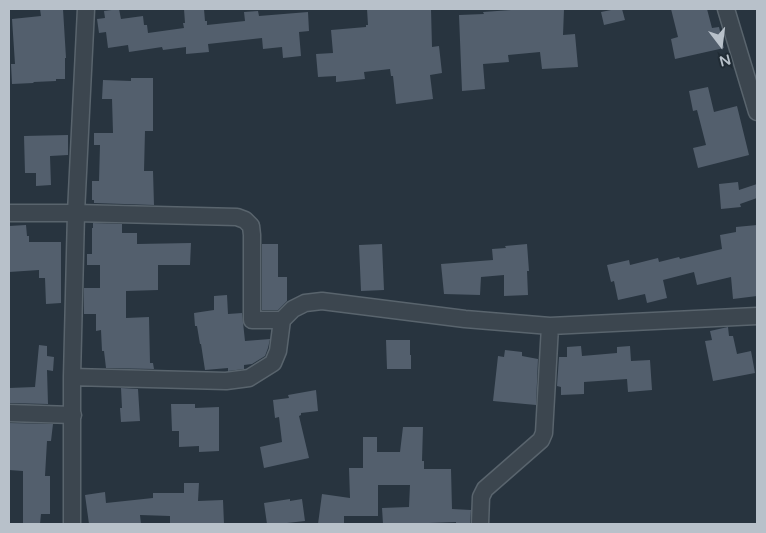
<!DOCTYPE html>
<html>
<head>
<meta charset="utf-8">
<style>
	body { margin:0 }
	#map { position:relative; width:766px; height:533px; overflow:hidden; background:#28343f; font-family:"Varela Round",sans-serif }
	canvas { display:block }
	.frame { position:absolute; inset:0; border:10px solid #b8c1ca; pointer-events:none }
	.north { position:absolute; left:696px; top:20px; width:50px; height:50px; -webkit-text-stroke:4px #202b34; paint-order:stroke; rotate:165deg; font-size:14px; font-weight:700; line-height:20px; text-align:center; color:#b8c1ca }
	.north::after { content:''; display:block; margin:auto; width:18px; height:22px; background:#b8c1ca; clip-path:polygon(50% 0,100% 100%,50% 72%,0 100%) }
</style>
</head>
<body>
<div id="map">
<canvas width="766" height="533"></canvas>
<div class="frame"></div>
<div class="north">N</div>
</div>
<script>
const ctx = document.querySelector('canvas').getContext('2d');
ctx.lineJoin = 'round';
function paint(path, color) { ctx.fillStyle = color; ctx.fill(path, 'evenodd'); }
const poly = rows => new Path2D(rows.map(r => 'M' + r).join(''));
function stroke(path, color, width, dash) { ctx.strokeStyle = color; ctx.lineWidth = width; ctx.lineCap = dash ? 'butt' : 'round'; ctx.setLineDash(dash || []); ctx.stroke(path); }
const building = poly([
	[40,9,63,9,66,58,65,58,65,79,56,79,56,81,34,82,33,83,12,84,11,64,15,64,12,19,41,16],
	[119,9,121,19,143,16,144,25,147,25,148,33,184,28,183,23,185,23,184,9,204,9,205,21,207,21,207,25,245,21,244,12,258,11,259,16,308,12,309,31,299,32,301,56,283,58,282,47,263,49,262,38,208,44,209,52,186,54,186,47,163,50,162,47,129,52,128,45,108,48,106,32,99,33,97,19,105,18,104,11],
	[367,9,431,9,432,47,439,46,442,73,430,75,433,99,396,104,393,76,391,76,390,69,364,72,365,79,336,82,336,76,318,77,316,54,333,53,331,30,366,27,366,25,368,25],
	[511,9,564,9,563,35,575,34,578,67,542,69,540,52,508,55,509,62,483,64,485,89,462,91,459,15,484,14,483,12,511,10],
	[616,9,622,9,625,20,604,25,601,12],
	[671,9,707,9,712,28,719,27,724,48,675,59,671,39,678,37],
	[131,78,153,78,153,131,145,131,144,171,153,171,154,205,94,203,94,200,92,200,92,181,99,181,100,145,94,145,94,133,113,133,112,99,102,99,103,80,131,81],
	[708,87,714,112,737,106,749,155,698,168,693,148,706,145,697,110,693,111,689,91],
	[68,135,68,155,50,156,51,185,36,186,36,173,25,173,24,136],
	[738,182,739,190,757,184,757,198,740,204,741,207,721,209,719,184],
	[93,223,122,224,122,233,137,233,137,244,191,243,190,265,158,265,158,290,126,291,126,318,149,317,150,363,153,363,154,369,106,368,104,351,102,351,101,330,96,331,96,314,84,314,84,288,100,288,100,265,87,265,87,254,92,254,92,228,93,228],
	[26,225,27,236,29,236,29,242,61,242,61,303,46,304,45,278,39,278,39,270,9,272,9,226],
	[757,225,757,296,733,299,731,277,697,285,694,272,663,280,667,298,647,303,645,294,618,300,614,281,611,282,607,265,629,260,630,265,658,258,659,262,679,257,680,259,722,249,720,235,736,232,736,227],
	[262,244,278,244,278,277,287,277,287,301,278,310,262,310],
	[382,244,384,290,361,291,359,245],
	[527,244,529,271,527,271,528,295,504,296,504,275,481,277,480,295,444,294,441,264,493,260,492,249,506,248,505,246],
	[227,295,228,314,242,313,245,341,270,339,268,348,265,356,252,364,244,365,244,369,228,371,228,368,205,370,201,344,200,344,197,326,195,326,194,313,214,310,214,296],
	[728,327,729,336,733,336,737,354,751,351,755,373,713,381,705,341,712,340,710,331],
	[386,340,410,340,410,355,411,355,411,369,387,369],
	[39,345,47,346,47,356,54,357,53,371,47,370,48,404,9,403,9,388,35,387],
	[581,346,582,356,617,353,617,347,630,346,631,361,650,360,652,390,628,392,627,379,584,382,584,394,561,395,561,387,557,386,559,357,567,357,567,347],
	[505,350,522,352,522,356,538,359,536,405,493,401,498,356,504,357],
	[121,388,138,389,140,421,121,422,120,408,122,408],
	[316,390,318,411,301,413,301,415,299,416,309,458,264,468,260,447,282,442,279,417,275,418,273,400,289,398,288,395],
	[171,404,195,404,195,408,219,407,219,451,199,452,199,446,179,447,179,431,172,431],
	[9,423,53,424,51,441,47,441,45,476,50,476,50,514,41,514,40,524,23,524,23,471,9,470],
	[403,427,423,427,422,461,424,461,424,469,451,469,452,509,471,510,470,524,456,524,456,522,429,523,429,524,383,524,382,508,409,507,410,485,378,485,378,516,344,516,344,524,318,524,322,494,350,498,349,468,363,468,363,437,377,437,377,452,400,452],
	[184,483,199,483,198,501,223,500,224,524,170,524,170,516,140,515,141,524,89,524,85,495,105,492,106,503,153,498,153,493,184,493],
	[290,499,290,501,302,499,305,521,278,524,267,524,264,503]
]);
const minor = poly([
	[726,9,757,112],
	[9,213,76,213,237,217,245,220,251,226,252,235,252,320,282,320],
	[72,377,226,381,249,378,273,363,278,351,282,320,293,309,305,303,322,301,465,319,550,326,757,316],
	[9,413,73,415],
	[72,524,72,377,76,213,86,9],
	[480,524,481,497,485,489,541,440,544,433,550,326]
]);
paint(building, '#535f6d');
stroke(minor, '#59646d', 19);
stroke(minor, '#3c464f', 16);
</script>
</body>
</html>
